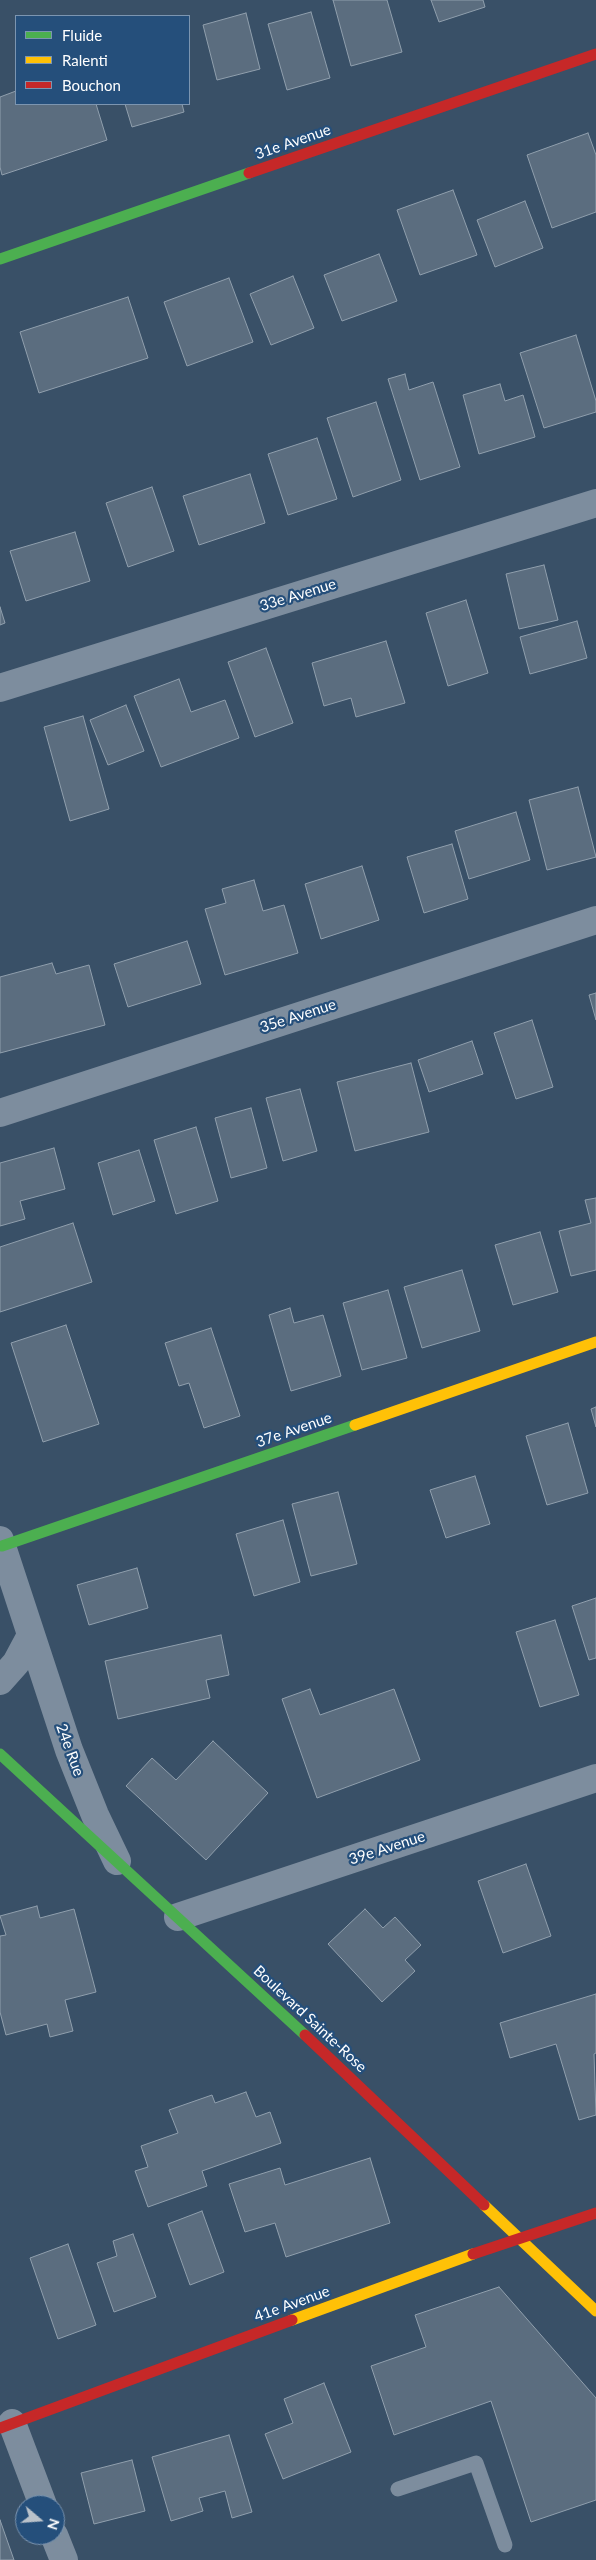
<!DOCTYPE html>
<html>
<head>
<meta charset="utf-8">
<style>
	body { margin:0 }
	#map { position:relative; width:596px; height:2560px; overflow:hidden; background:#395067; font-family:Lato,sans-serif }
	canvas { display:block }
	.legend { position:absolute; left:15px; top:15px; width:175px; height:90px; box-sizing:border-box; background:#254f7b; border:1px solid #7c95b0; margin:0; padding:6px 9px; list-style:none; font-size:15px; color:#fff }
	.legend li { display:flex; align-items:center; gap:10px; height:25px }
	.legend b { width:25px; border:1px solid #7c95b0 }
	.north { position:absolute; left:15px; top:2495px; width:50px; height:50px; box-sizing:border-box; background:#254f7b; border:1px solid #7c95b0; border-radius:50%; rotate:108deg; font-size:14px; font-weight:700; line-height:20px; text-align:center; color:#fff }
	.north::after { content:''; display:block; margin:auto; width:18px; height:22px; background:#bac2ca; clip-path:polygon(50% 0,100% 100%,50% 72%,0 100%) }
</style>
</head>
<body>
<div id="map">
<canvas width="596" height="2560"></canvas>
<ul class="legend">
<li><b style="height:6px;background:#4caf50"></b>Fluide</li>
<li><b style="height:6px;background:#ffc107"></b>Ralenti</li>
<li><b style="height:6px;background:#c62828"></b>Bouchon</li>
</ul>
<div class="north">N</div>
</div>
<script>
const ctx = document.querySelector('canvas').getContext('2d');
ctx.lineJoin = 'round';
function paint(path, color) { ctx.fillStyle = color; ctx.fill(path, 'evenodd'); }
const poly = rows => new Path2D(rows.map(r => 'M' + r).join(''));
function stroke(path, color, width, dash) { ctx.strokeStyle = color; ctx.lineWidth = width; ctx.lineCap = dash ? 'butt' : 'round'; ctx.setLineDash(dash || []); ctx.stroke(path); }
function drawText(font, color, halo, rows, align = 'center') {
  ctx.font = font + ' Lato,sans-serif'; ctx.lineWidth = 4.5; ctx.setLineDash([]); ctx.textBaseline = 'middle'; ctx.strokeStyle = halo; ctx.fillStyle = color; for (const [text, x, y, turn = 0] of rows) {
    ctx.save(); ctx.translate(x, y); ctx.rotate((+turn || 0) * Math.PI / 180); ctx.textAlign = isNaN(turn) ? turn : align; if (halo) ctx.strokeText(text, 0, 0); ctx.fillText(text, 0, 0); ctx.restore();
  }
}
const building = poly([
	[333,0,387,0,402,52,351,66,333,0],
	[431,0,483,0,485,7,439,22,431,0],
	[311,12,330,78,287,90,268,24,311,12],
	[246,13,260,69,217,80,203,25,246,13],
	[16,91,16,104,96,104,107,140,2,175,0,167,0,97,16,91],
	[125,104,182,104,184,112,132,127,125,104],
	[588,133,596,155,596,212,552,228,527,155,588,133],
	[453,190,477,255,420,275,397,210,453,190],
	[525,201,543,248,495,267,477,220,525,201],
	[379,254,397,301,342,321,324,275,379,254],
	[293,276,314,328,271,345,250,294,293,276],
	[229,278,253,342,187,366,164,302,229,278],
	[128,297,148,358,39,393,20,332,128,297],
	[576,335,596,401,596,412,544,428,520,353,576,335],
	[405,374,409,390,433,382,460,467,420,480,388,379,405,374],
	[500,384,505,401,523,395,535,437,479,454,463,395,500,384],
	[376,402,401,480,353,497,327,418,376,402],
	[317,438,337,499,288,515,268,454,317,438],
	[250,474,265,523,199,545,183,496,250,474],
	[152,487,174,551,128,567,106,503,152,487],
	[75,532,90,581,26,601,10,551,75,532],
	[544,565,558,620,519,629,506,574,544,565],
	[466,600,488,673,448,686,426,613,466,600],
	[0,607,5,623,0,625,0,607],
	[577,621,587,658,530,674,520,637,577,621],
	[386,641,405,703,356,717,351,698,324,706,312,663,386,641],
	[266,648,293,723,255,737,228,662,266,648],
	[179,679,191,712,225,700,239,738,161,767,134,696,179,679],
	[126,705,144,751,108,765,90,720,126,705],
	[83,716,109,809,70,821,44,727,83,716],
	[578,787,596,857,547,870,529,800,578,787],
	[516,812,530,860,469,879,455,831,516,812],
	[452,844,468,899,424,913,407,857,452,844],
	[362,866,379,920,321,939,305,884,362,866],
	[254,880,263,911,284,905,298,953,225,975,205,909,226,903,222,889,254,880],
	[187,941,201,984,128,1007,114,964,187,941],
	[52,963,56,974,89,965,105,1025,0,1053,0,977,52,963],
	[596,993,596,1020,589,995,596,993],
	[532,1020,553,1087,516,1099,494,1033,532,1020],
	[472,1041,483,1074,429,1092,418,1060,472,1041],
	[411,1063,429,1132,355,1151,337,1082,411,1063],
	[300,1089,317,1151,283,1161,266,1098,300,1089],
	[251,1108,267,1168,231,1178,215,1118,251,1108],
	[196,1127,218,1201,176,1214,154,1140,196,1127],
	[54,1148,65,1189,20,1201,25,1219,0,1226,0,1163,54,1148],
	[139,1150,155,1201,113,1215,98,1163,139,1150],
	[596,1198,596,1270,571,1276,559,1231,591,1223,585,1200,596,1198],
	[73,1223,92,1282,0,1312,0,1247,73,1223],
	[540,1232,558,1292,513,1305,495,1245,540,1232],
	[462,1270,480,1331,422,1348,404,1287,462,1270],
	[388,1290,407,1358,362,1370,343,1303,388,1290],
	[290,1308,294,1323,323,1315,341,1376,291,1391,269,1315,290,1308],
	[66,1325,99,1424,43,1442,11,1343,66,1325],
	[211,1328,240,1416,204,1428,189,1383,179,1386,165,1343,211,1328],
	[596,1407,596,1427,591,1409,596,1407],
	[568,1423,588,1493,547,1505,526,1436,568,1423],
	[475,1476,490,1524,446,1538,430,1490,475,1476],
	[338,1492,357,1564,311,1576,292,1504,338,1492],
	[283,1520,300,1582,254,1596,236,1534,283,1520],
	[137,1568,148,1608,89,1625,77,1585,137,1568],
	[596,1598,596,1658,589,1660,572,1606,596,1598],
	[555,1620,579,1695,540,1707,516,1632,555,1620],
	[221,1635,229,1675,206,1680,210,1698,118,1719,105,1661,221,1635],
	[310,1689,320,1715,394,1689,420,1760,317,1798,282,1699,310,1689],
	[213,1741,268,1793,206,1860,126,1786,152,1758,176,1780,213,1741],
	[526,1864,551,1936,503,1953,478,1881,526,1864],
	[37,1906,40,1918,74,1909,96,1992,65,2000,73,2031,50,2037,47,2024,6,2035,0,2012,0,1936,6,1935,0,1916,37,1906],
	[365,1909,383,1928,395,1917,421,1945,405,1960,415,1971,382,2002,328,1944,365,1909],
	[596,1994,596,2053,594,2054,596,2115,579,2120,556,2044,510,2058,500,2023,596,1994],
	[246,2092,256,2117,270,2112,281,2143,202,2171,207,2186,148,2207,135,2171,148,2167,141,2146,178,2133,169,2110,212,2095,215,2103,246,2092],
	[370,2158,390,2223,286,2257,275,2223,245,2232,229,2184,280,2168,285,2185,370,2158],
	[202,2211,224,2272,190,2285,168,2224,202,2211],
	[133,2234,156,2297,114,2312,97,2263,117,2256,113,2241,133,2234],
	[68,2244,96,2325,58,2339,30,2258,68,2244],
	[499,2287,596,2398,596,2500,531,2522,491,2401,394,2435,371,2366,426,2347,415,2315,499,2287],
	[324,2383,351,2452,283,2479,265,2434,293,2423,284,2399,324,2383],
	[229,2435,252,2512,232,2518,225,2491,199,2498,203,2511,171,2521,152,2457,229,2435],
	[132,2460,145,2511,94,2524,81,2473,132,2460],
	[0,2520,14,2560,0,2560,0,2520]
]);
const lane = poly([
	[398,2489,476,2463,505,2545]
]);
const street = poly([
	[0,688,596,503],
	[0,1113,596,920],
	[0,1540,69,1750,95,1815,117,1861],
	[0,1681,16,1663,31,1635],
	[178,1917,596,1778],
	[12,2423,43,2505],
	[54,2535,64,2560]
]);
const fast = poly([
	[0,259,249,173],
	[2,1546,355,1425],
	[0,1754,305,2035]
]);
const slow = poly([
	[355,1425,596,1342],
	[484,2205,596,2311],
	[292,2320,473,2254]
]);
const jam = poly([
	[249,173,596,54],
	[305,2035,484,2205],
	[473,2254,596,2213],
	[0,2428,292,2320]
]);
const streetNames = [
	["31e Avenue",293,142,-19],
	["33e Avenue",298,595,-17],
	["35e Avenue",298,1016,-18],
	["37e Avenue",294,1430,-19],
	["24e Rue",70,1750,70],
	["39e Avenue",387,1848,-18],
	["Boulevard Sainte-Rose",310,2019,43],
	["41e Avenue",292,2304,-20]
];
paint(building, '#5b6d7f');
stroke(building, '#909fad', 1);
stroke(lane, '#7d8d9e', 15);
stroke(street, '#7d8d9e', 28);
stroke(fast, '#4caf50', 11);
stroke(slow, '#ffc107', 11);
stroke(jam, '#c62828', 11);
drawText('15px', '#fff', '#254f7b', streetNames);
</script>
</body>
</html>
